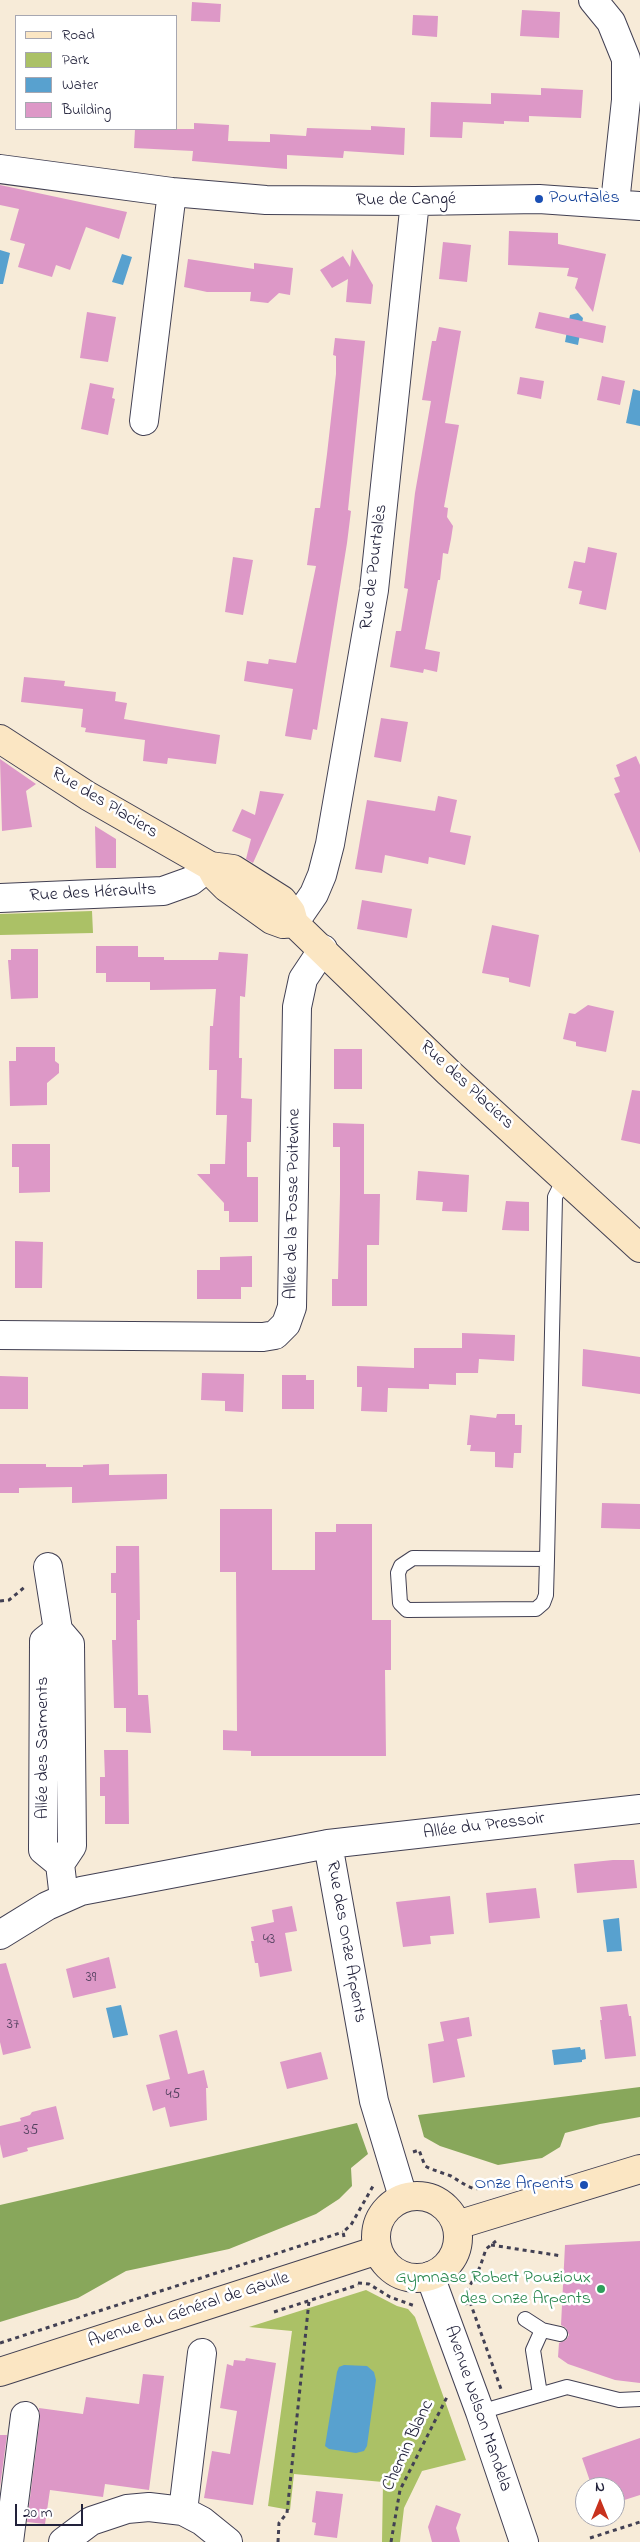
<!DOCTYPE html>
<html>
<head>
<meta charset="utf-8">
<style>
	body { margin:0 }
	#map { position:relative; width:640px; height:2542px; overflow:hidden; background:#f7ebd8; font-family:"Indie Flower",sans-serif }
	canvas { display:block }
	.legend { position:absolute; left:15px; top:15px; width:162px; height:115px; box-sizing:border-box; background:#fff; border:1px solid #a7a7b1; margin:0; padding:6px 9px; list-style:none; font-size:15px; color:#22223b }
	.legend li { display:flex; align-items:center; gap:10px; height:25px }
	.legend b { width:25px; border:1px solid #a7a7b1 }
	.north { position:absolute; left:575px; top:2477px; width:50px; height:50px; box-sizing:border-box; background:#fff; border:1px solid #a7a7b1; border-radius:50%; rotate:0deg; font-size:14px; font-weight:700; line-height:20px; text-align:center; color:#22223b }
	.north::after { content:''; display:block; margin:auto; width:18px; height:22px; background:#c8321e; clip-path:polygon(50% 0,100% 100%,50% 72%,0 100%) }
	.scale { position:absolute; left:15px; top:2504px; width:68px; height:22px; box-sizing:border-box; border:2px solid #22223b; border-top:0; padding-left:6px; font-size:15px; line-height:18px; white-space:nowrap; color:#22223b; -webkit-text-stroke:4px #fff; paint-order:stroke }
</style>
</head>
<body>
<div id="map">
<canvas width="640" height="2542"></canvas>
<ul class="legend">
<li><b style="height:6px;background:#fbe6c3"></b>Road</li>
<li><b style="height:14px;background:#abc166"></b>Park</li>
<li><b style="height:14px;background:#58a1cf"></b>Water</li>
<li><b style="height:14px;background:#dd98c7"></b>Building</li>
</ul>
<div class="north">N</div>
<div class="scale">20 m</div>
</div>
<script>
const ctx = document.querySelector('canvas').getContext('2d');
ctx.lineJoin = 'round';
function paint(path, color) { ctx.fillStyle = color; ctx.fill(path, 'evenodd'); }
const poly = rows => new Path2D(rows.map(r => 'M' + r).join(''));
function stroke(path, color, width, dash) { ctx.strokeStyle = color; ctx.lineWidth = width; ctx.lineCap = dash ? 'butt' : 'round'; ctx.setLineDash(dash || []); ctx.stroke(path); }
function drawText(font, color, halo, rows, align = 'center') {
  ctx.font = font + ' "Indie Flower",sans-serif'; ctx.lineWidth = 5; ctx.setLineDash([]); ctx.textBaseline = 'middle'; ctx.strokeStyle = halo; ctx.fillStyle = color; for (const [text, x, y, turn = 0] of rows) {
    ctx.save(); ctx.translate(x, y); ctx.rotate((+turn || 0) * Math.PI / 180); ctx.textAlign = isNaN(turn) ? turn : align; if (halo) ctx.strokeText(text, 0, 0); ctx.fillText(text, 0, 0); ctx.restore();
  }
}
const green = poly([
	[92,911,93,933,0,935,0,914],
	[366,2290,397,2306,408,2309,415,2317,466,2460,422,2471,404,2508,400,2542,382,2542,383,2482,294,2474,290,2510,268,2506,292,2331,249,2327]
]);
const forest = poly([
	[640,2087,640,2117,600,2124,565,2133,560,2147,542,2158,498,2165,440,2146,424,2137,418,2115],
	[357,2123,368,2154,351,2168,352,2186,339,2199,316,2214,229,2249,126,2271,78,2298,0,2322,0,2205]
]);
const water = poly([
	[0,250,10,253,3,284,0,284],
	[122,254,132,257,123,285,112,282],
	[578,313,583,318,578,345,565,342,570,315],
	[633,389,640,391,640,426,626,423],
	[619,1918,622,1951,607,1952,603,1920],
	[121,2005,128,2035,113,2038,106,2008],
	[580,2047,581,2050,585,2049,586,2059,582,2060,582,2062,554,2065,552,2050],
	[344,2365,367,2366,374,2372,376,2380,367,2446,364,2451,356,2453,329,2449,325,2446,337,2372,339,2367]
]);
const building = poly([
	[192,2,221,4,220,22,191,21],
	[522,10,560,12,559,38,520,36],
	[413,15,438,16,437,37,412,35],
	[541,88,583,90,581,118,529,116,529,122,504,121,504,124,463,122,462,138,430,137,431,102,491,104,491,93,541,95],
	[194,123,229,125,228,141,270,142,270,134,306,136,307,128,371,130,371,126,405,128,404,155,344,151,343,158,287,155,287,169,192,161,193,151,134,148,135,129,194,129],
	[0,185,127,212,119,239,86,227,70,270,56,265,52,277,18,267,25,244,10,240,19,209,0,205],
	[509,231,558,233,558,244,606,254,593,312,575,288,578,278,567,276,569,268,508,265],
	[443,242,471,245,467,282,439,279],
	[352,249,373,285,371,304,346,302,348,279,332,288,320,270,343,256,350,267],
	[188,259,254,269,254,263,293,268,290,295,279,293,268,303,250,301,251,292,207,292,184,287],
	[87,312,116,317,108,362,80,358],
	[539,312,606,326,603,343,535,328],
	[439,327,461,331,445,423,459,425,444,507,448,508,447,517,453,526,451,539,448,554,443,553,440,580,438,580,425,649,440,652,437,672,424,669,423,673,390,667,396,631,401,631,408,589,404,588,415,493,431,401,422,400,432,341,436,341],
	[335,338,365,341,348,510,351,511,347,543,317,730,313,729,311,740,285,736,293,689,244,681,247,661,268,664,269,659,296,663,316,566,307,565,315,508,320,508,327,454,336,374,336,356,333,355],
	[602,376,625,381,620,405,597,400],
	[520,377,544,381,541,399,517,394],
	[90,383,114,388,112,398,115,399,108,435,81,429],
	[588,547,617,553,606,610,579,604,582,591,568,588,574,561,585,563],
	[233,557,253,560,243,615,225,612],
	[24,677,65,681,64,686,116,692,115,701,127,703,124,719,220,735,216,764,168,758,167,764,143,761,145,740,85,732,86,728,81,727,83,709,21,702],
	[381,718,408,722,401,762,374,757],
	[636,756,640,765,640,853,614,794,620,792,614,778,620,776,616,765],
	[0,759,36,784,26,791,32,827,2,831],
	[260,791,284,794,253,863,246,859,251,839,232,831,242,809,255,815],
	[438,796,457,800,450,832,471,836,465,865,429,857,428,864,385,855,382,873,355,869,367,800,435,811],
	[95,826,116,839,116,868,96,868],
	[362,900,412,909,407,938,357,929],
	[492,925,539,935,530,987,509,982,509,978,482,973],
	[96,946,138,946,138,957,164,957,164,960,218,960,219,952,248,954,245,997,240,996,239,1058,242,1058,241,1098,252,1099,251,1142,247,1142,247,1177,258,1177,258,1222,229,1222,229,1211,224,1211,224,1203,197,1174,210,1174,210,1164,225,1164,227,1115,216,1115,217,1070,209,1070,210,1026,213,1026,216,989,150,990,150,982,106,982,106,973,96,973],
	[11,949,38,949,38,998,11,999,8,960,11,960],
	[588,1005,614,1011,606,1052,576,1046,576,1042,563,1039,569,1013,575,1014],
	[16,1047,55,1047,55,1061,59,1064,59,1073,47,1083,47,1105,10,1106,9,1061,16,1061],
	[334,1049,362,1049,362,1089,334,1089],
	[632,1090,640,1091,640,1144,621,1140],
	[333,1123,364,1124,364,1194,380,1194,379,1245,367,1245,367,1306,332,1306,332,1279,338,1279,340,1194,340,1147,333,1147],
	[12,1144,50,1144,50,1192,19,1193,19,1167,12,1167],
	[418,1171,469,1175,467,1212,442,1211,443,1202,416,1200],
	[506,1201,529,1202,529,1231,502,1230],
	[15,1241,43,1242,42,1288,15,1288],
	[252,1256,252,1287,241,1287,241,1299,197,1299,197,1270,220,1270,220,1257],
	[462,1333,515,1335,514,1361,479,1359,478,1373,456,1373,456,1385,429,1384,429,1389,388,1388,387,1412,361,1411,362,1387,357,1387,357,1366,414,1368,414,1348,462,1348],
	[583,1349,640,1357,640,1394,582,1386],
	[202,1373,244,1374,243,1412,225,1411,225,1401,201,1400],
	[282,1375,306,1375,306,1380,314,1380,314,1409,282,1409],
	[0,1376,28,1377,28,1409,0,1409],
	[497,1414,515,1414,515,1425,522,1425,521,1453,514,1453,513,1468,495,1467,495,1452,470,1451,471,1445,467,1445,470,1415,496,1418],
	[0,1464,46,1464,46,1467,83,1467,83,1465,109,1464,109,1475,167,1474,167,1499,72,1503,72,1487,19,1488,19,1493,0,1493],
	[602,1503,640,1504,640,1529,601,1528],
	[220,1509,272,1509,272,1570,315,1570,315,1532,336,1532,336,1524,372,1524,372,1620,391,1620,391,1670,385,1670,386,1756,251,1756,251,1751,223,1750,223,1730,237,1731,236,1572,220,1572],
	[116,1546,139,1546,140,1620,137,1620,138,1695,148,1695,151,1733,126,1732,126,1708,114,1708,112,1640,116,1640,116,1593,111,1593,111,1573,116,1573],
	[104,1750,128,1750,129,1824,105,1824,105,1796,100,1796,100,1777,105,1777],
	[613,1860,634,1860,637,1888,577,1893,574,1864],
	[536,1888,540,1918,489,1923,486,1893],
	[450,1896,454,1934,430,1936,431,1944,403,1947,396,1902],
	[292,1906,297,1931,285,1933,292,1971,260,1977,258,1963,255,1963,251,1941,254,1941,251,1927,274,1922,272,1910],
	[109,1957,116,1988,73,1998,66,1969],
	[6,1963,31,2048,3,2055,0,2042,0,1964],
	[627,2004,629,2016,631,2016,636,2056,605,2059,600,2020,602,2020,600,2007],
	[469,2017,472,2036,457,2039,465,2077,433,2083,428,2044,444,2041,440,2022],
	[177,2030,188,2074,204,2070,208,2088,206,2088,207,2120,170,2127,165,2107,153,2111,146,2085,170,2079,159,2035],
	[321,2052,328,2079,287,2089,280,2062],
	[56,2106,64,2139,27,2148,28,2151,3,2158,0,2144,0,2126,21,2121,20,2118,30,2115,32,2112],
	[640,2241,640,2383,615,2380,568,2364,558,2357,559,2343,566,2340,569,2335,566,2328,561,2325,565,2245],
	[246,2358,276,2363,253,2505,204,2498,212,2451,230,2454,237,2411,220,2408,227,2364,233,2366,234,2360,245,2361],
	[143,2374,164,2376,149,2490,105,2484,103,2497,50,2490,45,2524,27,2522,40,2418,39,2408,83,2414,86,2397,139,2404],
	[0,2435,7,2435,0,2487],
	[640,2438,640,2495,615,2503,615,2487,592,2487,582,2458],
	[316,2491,343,2494,337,2538,314,2535,316,2523,312,2522],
	[436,2505,461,2514,456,2528,460,2542,432,2542,428,2527]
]);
const path = poly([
	[0,1601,9,1600,26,1586],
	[413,2152,419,2150,425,2166,431,2169,451,2176,467,2186,475,2189,493,2186],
	[344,2237,343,2232,351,2225,373,2186],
	[491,2245,562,2256],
	[358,2283,369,2284,390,2297,415,2306],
	[470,2302,501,2389],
	[465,2304,470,2302,467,2291,480,2267,486,2249,496,2241],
	[274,2312,358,2285],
	[0,2343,343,2232],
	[590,2538,640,2522],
	[278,2542,279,2523,287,2513,309,2301],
	[391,2542,400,2490,448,2395]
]);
const lane = poly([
	[547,1559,413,1558,401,1566,398,1573,400,1603,407,1610,536,1609,543,1603,546,1595,547,1559,555,1197,565,1177],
	[525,2319,542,2330,560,2334],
	[540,2394,533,2350,542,2330],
	[480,2412,567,2387,619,2400,640,2399]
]);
const street = poly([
	[593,0,611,22,626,59,626,100,615,203],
	[0,169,172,192,266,200,415,201,539,199,640,206],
	[144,421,172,192],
	[0,898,163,891,191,881,210,866],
	[294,923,314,894,322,875,330,844,374,590,415,201],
	[0,1335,263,1337,275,1335,286,1324,292,1307,297,1007,303,979,323,949],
	[48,1567,58,1630],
	[328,1844,640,1809],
	[60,1864,43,1850,44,1641,58,1630,70,1644,72,1846,60,1864,64,1898],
	[0,1935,47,1906,81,1891,328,1844,374,2101,403,2197],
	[430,2276,480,2412,524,2542],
	[183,2511,202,2353],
	[9,2542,25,2416],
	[63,2542,91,2521,127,2509,149,2507,183,2511,202,2521,228,2542]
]);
const secondary = poly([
	[0,739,88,796,210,866,233,869,282,900,291,912,294,923,448,1072,640,1248],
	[210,866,216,877,226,887,272,920,283,924,294,923],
	'376 2237a41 41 0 1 1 82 0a41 41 0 1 1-82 0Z',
	[457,2225,640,2169],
	[0,2372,378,2250]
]);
const markers = [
	[539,199,5,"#1a4fb4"],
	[584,2185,5,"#1a4fb4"],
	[601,2289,5,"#2e9e5b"]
];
const numberNames = [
	["43",269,1941],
	["39",91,1979],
	["37",13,2026],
	["45",173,2096],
	["35",31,2132]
];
const transitNames = [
	["Pourtalès",549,199],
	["Onze Arpents",574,2185,"right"]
];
const streetNames = [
	["Rue de Cangé",406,201,-1],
	["Rue de Pourtalès",375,567,-83],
	["Rue des Placiers",104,804,31],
	["Rue des Héraults",93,894,-3],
	["Rue des Placiers",466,1086,43],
	["Allée de la Fosse Poitevine",294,1204,-89],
	["Allée des Sarments",44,1748,-90],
	["Allée du Pressoir",484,1827,-7],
	["Rue des Onze Arpents",345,1942,80],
	["Avenue du Général de Gaulle",189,2311,-18],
	["Avenue Nelson Mandela",477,2409,71],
	["Chemin Blanc",409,2446,-65]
];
const leisureNames = [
	["Gymnase Robert Pouzioux",591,2279],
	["des Onze Arpents",591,2300]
];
paint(green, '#abc166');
paint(forest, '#88a75b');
paint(water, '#58a1cf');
paint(building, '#dd98c7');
stroke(lane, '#424053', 16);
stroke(street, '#424053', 30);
stroke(secondary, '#424053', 30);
stroke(path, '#424053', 3, [4, 4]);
stroke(lane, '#fff', 14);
stroke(street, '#fff', 28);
stroke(secondary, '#fbe6c3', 28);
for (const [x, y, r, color] of markers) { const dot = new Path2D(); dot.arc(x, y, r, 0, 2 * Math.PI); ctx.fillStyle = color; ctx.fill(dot); stroke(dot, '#fff', 2); }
drawText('15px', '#51405e', null, numberNames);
drawText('18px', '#164399', '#fff', transitNames, 'left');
drawText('18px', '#22223b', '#fff', streetNames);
drawText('18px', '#27864d', '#fff', leisureNames, 'right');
</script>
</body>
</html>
